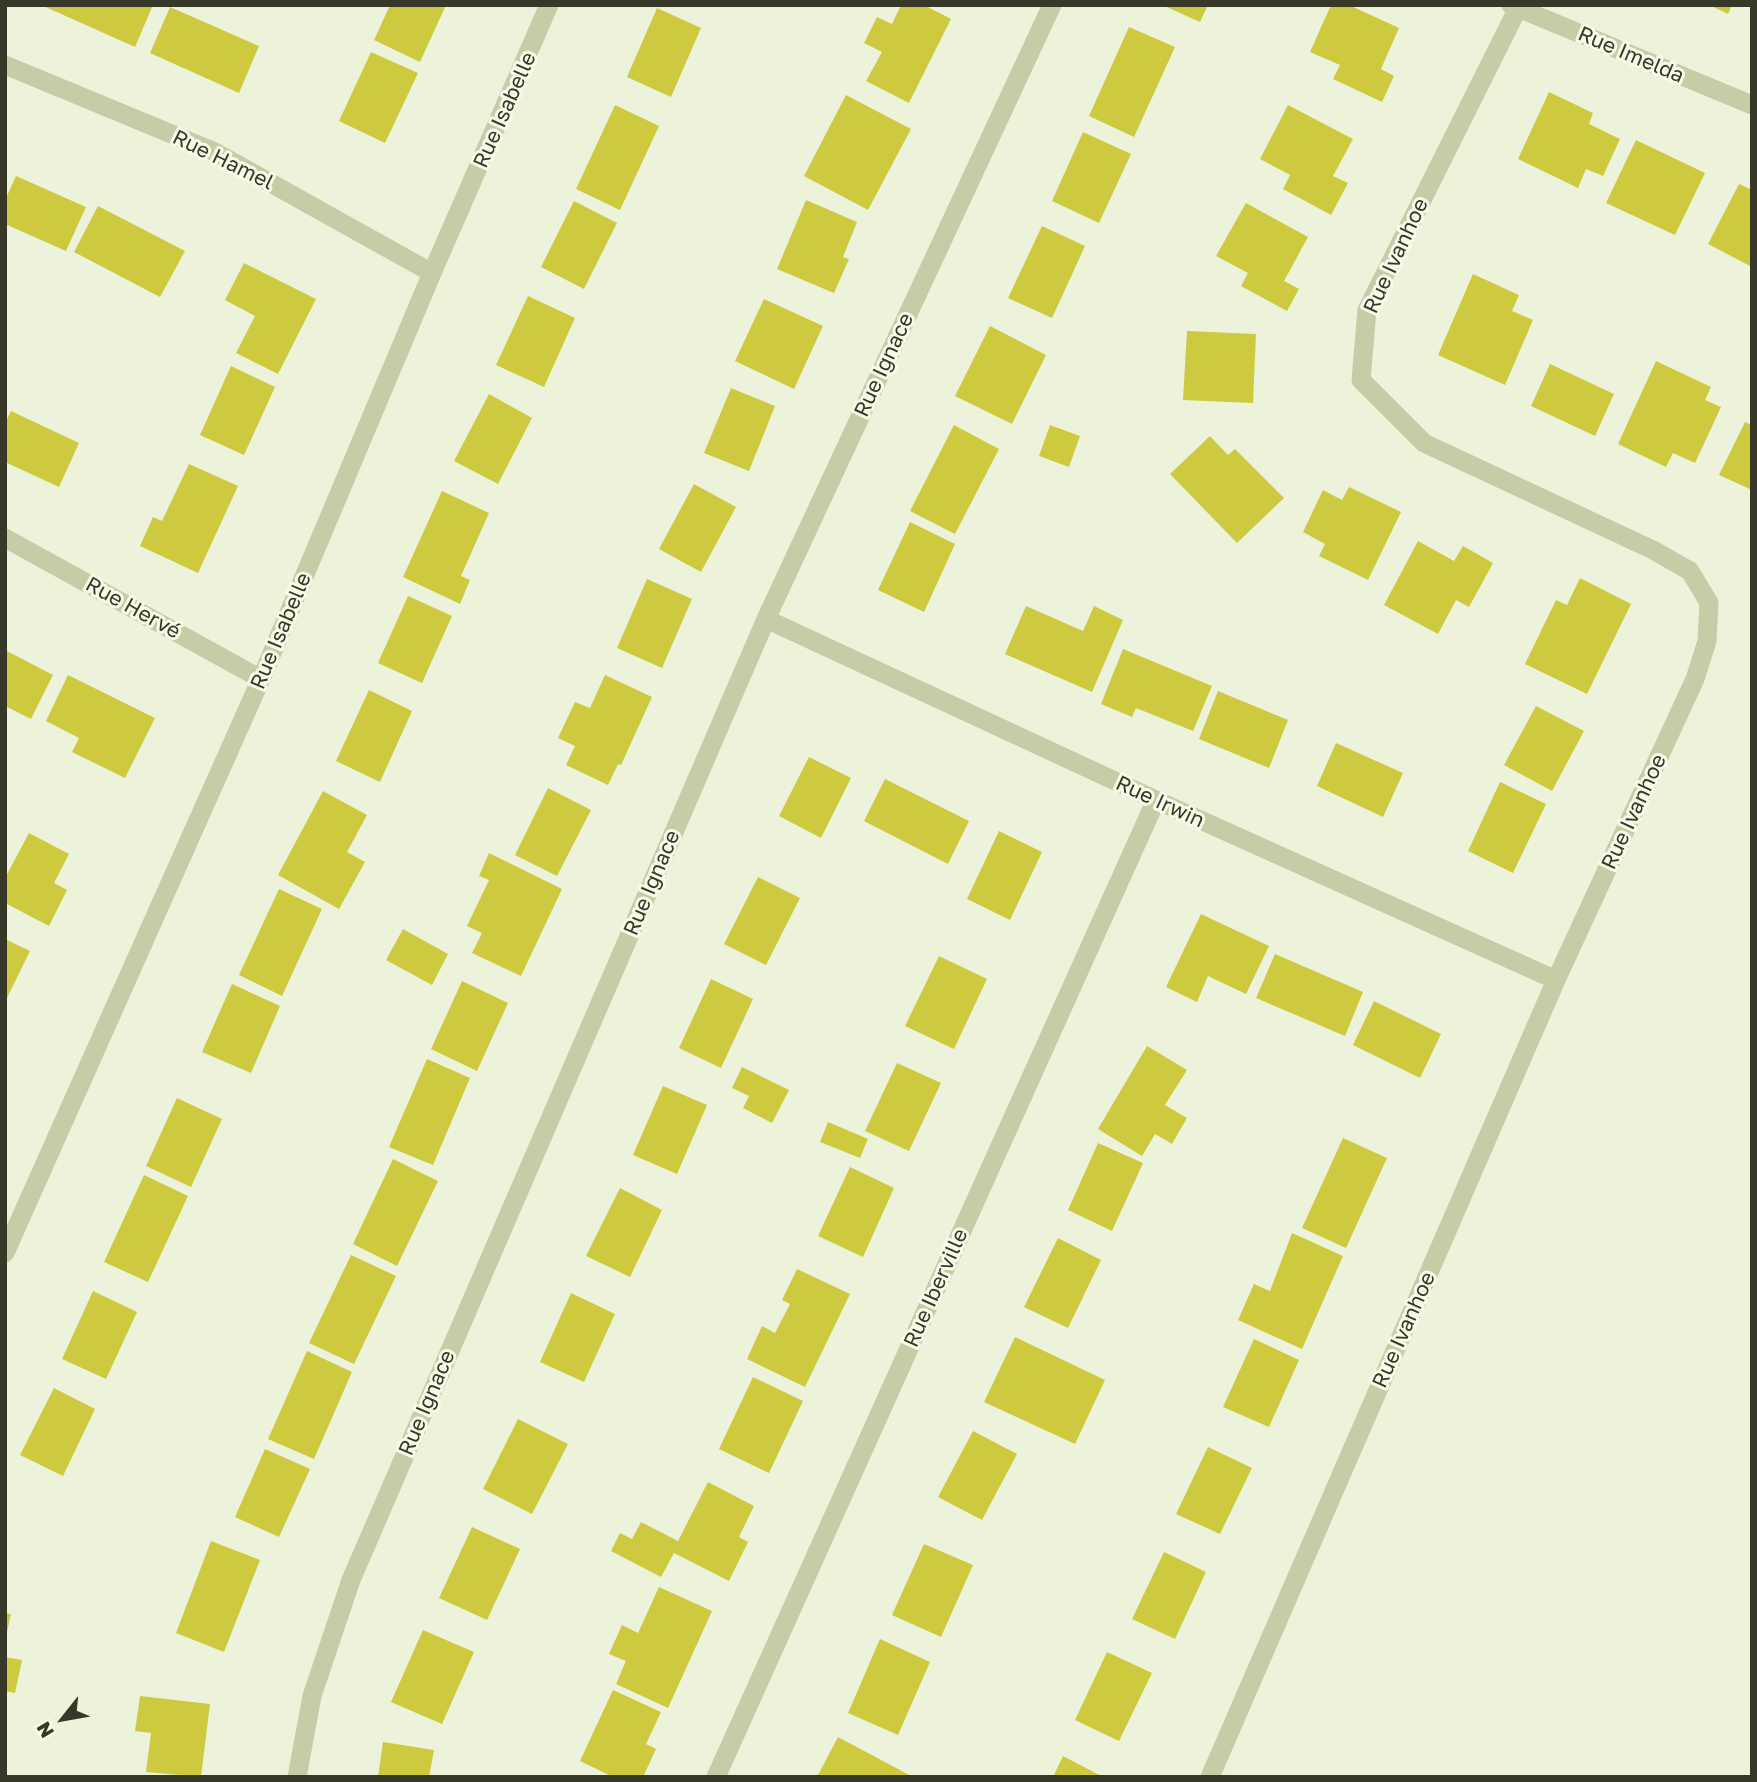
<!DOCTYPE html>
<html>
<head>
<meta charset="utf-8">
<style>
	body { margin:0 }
	#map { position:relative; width:1757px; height:1782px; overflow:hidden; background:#edf3db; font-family:"Golos Text",sans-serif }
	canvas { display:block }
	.frame { position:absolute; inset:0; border:7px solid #373828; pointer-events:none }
	.north { position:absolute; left:28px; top:1684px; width:70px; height:70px; -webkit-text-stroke:5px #f6fbe8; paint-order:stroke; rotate:239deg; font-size:19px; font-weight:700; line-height:28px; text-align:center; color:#373828 }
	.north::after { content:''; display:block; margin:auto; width:24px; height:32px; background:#373828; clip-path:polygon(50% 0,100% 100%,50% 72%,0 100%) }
</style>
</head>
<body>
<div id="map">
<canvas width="1757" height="1782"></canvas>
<div class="frame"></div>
<div class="north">N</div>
</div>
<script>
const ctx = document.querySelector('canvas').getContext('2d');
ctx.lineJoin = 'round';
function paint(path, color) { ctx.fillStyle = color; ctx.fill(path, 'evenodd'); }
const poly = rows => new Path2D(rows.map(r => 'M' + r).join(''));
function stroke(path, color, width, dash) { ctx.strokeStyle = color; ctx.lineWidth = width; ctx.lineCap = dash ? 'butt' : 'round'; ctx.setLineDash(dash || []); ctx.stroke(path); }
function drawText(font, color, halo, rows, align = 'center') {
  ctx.font = font + ' "Golos Text",sans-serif'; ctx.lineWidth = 6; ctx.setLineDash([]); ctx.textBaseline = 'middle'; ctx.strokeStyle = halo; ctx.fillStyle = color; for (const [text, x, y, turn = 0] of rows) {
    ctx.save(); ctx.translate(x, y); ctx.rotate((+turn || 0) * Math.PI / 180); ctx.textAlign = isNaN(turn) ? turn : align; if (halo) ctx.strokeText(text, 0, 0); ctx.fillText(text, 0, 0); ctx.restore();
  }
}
const building = poly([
	[41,5,153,5,135,47],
	[390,5,446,5,420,62,374,40],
	[901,5,924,5,951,19,909,103,866,81,882,52,864,43,877,17,892,24],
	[1162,5,1208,5,1200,22],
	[1331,5,1349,5,1399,28,1381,69,1394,76,1382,102,1333,79,1340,65,1310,52],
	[1709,5,1732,5,1728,14],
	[170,7,259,46,239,93,150,53],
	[657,8,701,28,671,97,627,77],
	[1129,27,1175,47,1134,137,1089,116],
	[371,52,418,73,385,143,339,121],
	[1549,92,1593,113,1589,124,1620,139,1603,176,1586,169,1578,188,1518,159],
	[846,95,911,129,868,210,804,176],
	[615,105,659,126,620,210,576,189],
	[1288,105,1353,139,1333,176,1348,183,1331,215,1283,189,1290,175,1260,159],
	[1083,132,1131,154,1099,223,1052,201],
	[1636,140,1705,173,1675,235,1606,203],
	[16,176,86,207,66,251,5,224,5,200],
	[1739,184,1752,190,1752,267,1708,244],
	[806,200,857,222,843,257,849,259,834,293,777,269],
	[574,201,617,223,584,289,541,267],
	[1246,203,1308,237,1284,281,1299,289,1287,311,1241,286,1248,273,1216,256],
	[98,206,185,251,160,297,74,252],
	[1042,226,1085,246,1052,318,1008,298],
	[244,263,316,299,278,374,236,353,255,316,225,300],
	[1473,274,1519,295,1512,311,1533,320,1505,385,1438,355],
	[528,296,575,318,544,387,496,365],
	[764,299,823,326,794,389,735,361],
	[990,326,1046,355,1012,424,955,396],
	[1187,331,1256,334,1253,403,1183,400],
	[1656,361,1711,387,1705,400,1721,407,1695,463,1673,453,1666,467,1618,444],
	[1550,364,1614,394,1595,436,1531,406],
	[231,366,275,387,244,455,200,435],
	[731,388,775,406,749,471,704,453],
	[489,394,532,418,498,484,454,461],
	[11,411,79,443,59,487,5,462,5,423],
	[1745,422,1752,425,1752,490,1719,475],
	[954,425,999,449,955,534,910,511],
	[1050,425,1080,436,1069,467,1039,456],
	[1210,436,1228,455,1235,449,1284,498,1237,543,1170,474],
	[189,464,238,486,198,573,140,546,153,517,162,521],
	[694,484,736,507,701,572,659,549],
	[1349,487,1401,512,1368,580,1319,556,1325,544,1303,532,1323,490,1342,500],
	[442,491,489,513,461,576,470,580,460,604,403,577],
	[910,522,955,544,924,612,878,590],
	[1418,541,1454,561,1463,546,1493,563,1469,607,1456,600,1438,634,1384,605],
	[1580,578,1631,604,1587,694,1525,664,1556,600,1567,605],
	[647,579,692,599,662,668,617,648],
	[408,596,452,616,422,683,378,663],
	[1026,606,1083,631,1094,606,1123,620,1092,692,1005,654],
	[1123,649,1212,686,1193,731,1136,708,1132,717,1101,704],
	[5,650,53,675,31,719,5,706],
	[68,675,155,718,125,778,72,752,79,738,46,721],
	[605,675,652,697,621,765,618,764,608,785,566,765,575,746,558,738,575,702,590,708],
	[369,690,412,711,380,782,336,761],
	[1218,691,1288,720,1269,768,1199,739],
	[1536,706,1584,731,1552,791,1504,765],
	[1336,743,1403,773,1383,817,1317,786],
	[809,757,851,778,821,838,779,816],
	[885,779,969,821,948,864,864,821],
	[1500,782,1546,804,1513,873,1468,851],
	[548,788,591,810,557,876,515,855],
	[323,791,367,815,347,852,365,862,339,909,278,875],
	[999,831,1042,852,1010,920,967,899],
	[29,833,69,854,54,883,67,890,49,926,5,903,5,878],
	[489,853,562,889,521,976,472,953,482,933,467,926,489,880,479,876],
	[758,877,800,898,766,965,724,944],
	[279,889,322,909,282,996,239,975],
	[1201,914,1269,946,1246,994,1208,976,1197,1002,1166,987],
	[403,929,448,954,432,985,386,960],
	[5,939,30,951,5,1002],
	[1275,954,1363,992,1345,1036,1256,998],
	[939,956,987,979,954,1049,905,1026],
	[711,979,753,999,721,1068,679,1048],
	[462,981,508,1003,477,1071,431,1049],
	[232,984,280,1006,251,1073,202,1052],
	[1374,1001,1441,1034,1420,1078,1353,1045],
	[1147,1046,1187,1070,1165,1105,1187,1118,1172,1144,1155,1134,1142,1156,1098,1129],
	[427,1059,470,1078,433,1165,389,1147],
	[897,1063,941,1083,909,1151,865,1131],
	[742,1067,789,1090,772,1123,743,1108,749,1096,732,1088],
	[663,1086,707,1105,677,1174,633,1155],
	[177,1098,222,1119,191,1187,146,1166],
	[828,1122,868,1139,860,1158,820,1142],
	[1343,1138,1387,1158,1346,1248,1302,1228],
	[1098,1143,1143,1163,1112,1231,1068,1210],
	[393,1159,438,1181,397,1266,353,1244],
	[850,1167,894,1188,863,1257,818,1236],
	[144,1175,188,1196,148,1282,104,1262],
	[620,1188,662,1210,630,1277,586,1256],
	[1292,1233,1343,1256,1302,1349,1238,1320,1254,1284,1270,1291],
	[1058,1238,1101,1260,1068,1328,1024,1307],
	[351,1255,396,1276,354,1364,309,1343],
	[797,1269,850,1294,805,1387,747,1359,762,1326,775,1333,790,1304,782,1300],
	[93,1291,137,1312,106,1379,62,1359],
	[571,1293,615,1314,584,1382,540,1362],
	[1015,1337,1105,1380,1075,1444,984,1402],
	[1254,1339,1299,1360,1269,1427,1223,1407],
	[307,1351,352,1372,314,1459,268,1439],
	[753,1377,803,1401,769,1473,719,1449],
	[54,1388,95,1409,63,1476,20,1455],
	[518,1419,568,1444,532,1514,483,1489],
	[973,1431,1017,1454,982,1520,938,1497],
	[1208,1447,1252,1468,1220,1534,1176,1514],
	[265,1449,310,1469,279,1537,235,1517],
	[708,1482,754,1506,739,1537,748,1542,729,1581,674,1553,661,1577,611,1551,620,1533,632,1539,641,1522,678,1541],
	[472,1527,520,1549,487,1620,439,1598],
	[211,1541,260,1560,224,1652,176,1633],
	[924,1544,973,1565,941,1637,892,1615],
	[1164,1552,1206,1572,1175,1639,1132,1619],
	[659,1587,712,1611,668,1708,616,1684,626,1661,609,1654,622,1625,638,1633],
	[5,1613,11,1614,6,1637,5,1637],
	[423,1630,474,1652,442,1724,391,1702],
	[880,1639,930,1662,898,1735,848,1713],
	[1107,1652,1152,1673,1119,1741,1075,1720],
	[5,1657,22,1660,15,1693,5,1691],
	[613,1690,661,1712,646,1744,656,1749,643,1777,613,1777,580,1761],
	[140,1696,210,1704,201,1777,146,1772,151,1733,135,1731],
	[838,1737,913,1777,817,1777],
	[383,1742,434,1750,429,1777,378,1777],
	[1063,1756,1103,1777,1053,1777]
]);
const minor = poly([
	[1511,5,1752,105],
	[5,65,215,152,432,273],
	[5,538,261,679],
	[766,619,1156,800,1556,980],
	[5,1253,261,679,432,273,549,5],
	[297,1777,312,1696,351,1580,766,619,1052,5],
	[716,1777,1156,800],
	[1210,1777,1556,980,1695,679,1707,641,1709,603,1690,571,1653,550,1424,443,1361,380,1367,310,1518,8]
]);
const streetNames = [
	["Rue Imelda",1631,55,23],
	["Rue Isabelle",505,110,-66],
	["Rue Hamel",223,160,26],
	["Rue Ivanhoe",1396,256,-65],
	["Rue Ignace",884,365,-65],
	["Rue Hervé",133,608,29],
	["Rue Isabelle",281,631,-67],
	["Rue Irwin",1160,802,25],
	["Rue Ivanhoe",1634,812,-65],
	["Rue Ignace",652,883,-67],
	["Rue Iberville",936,1288,-66],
	["Rue Ivanhoe",1404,1330,-66],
	["Rue Ignace",427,1403,-67]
];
paint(building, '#cdca40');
stroke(minor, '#c5cca6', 19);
drawText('21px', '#373828', '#f6fbe8', streetNames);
</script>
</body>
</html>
